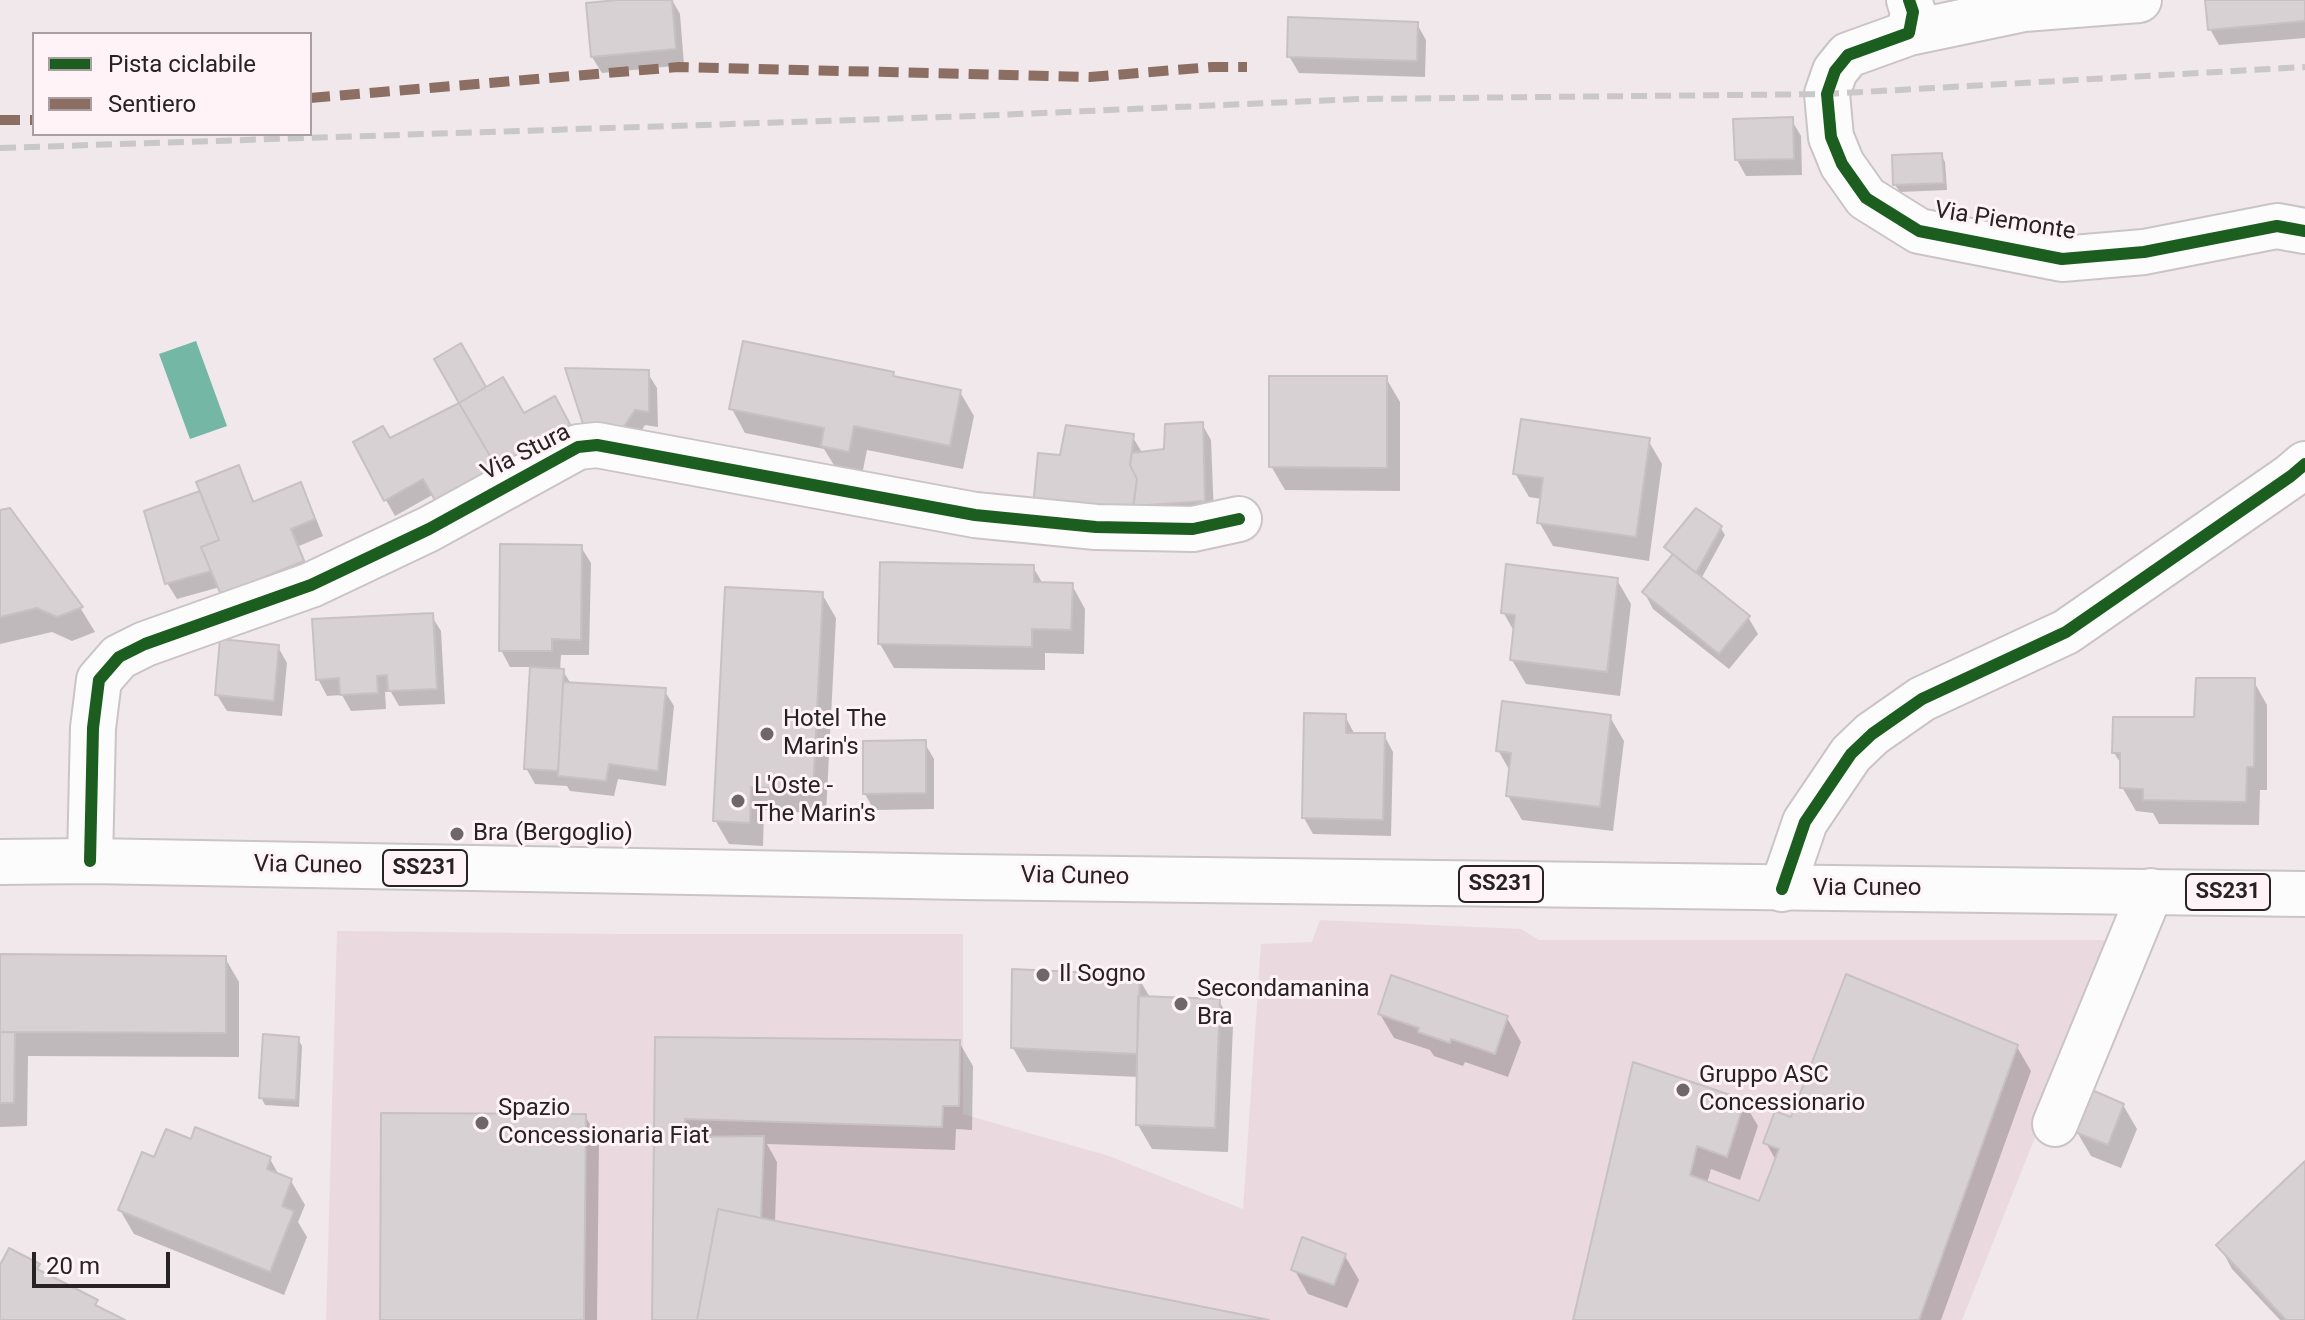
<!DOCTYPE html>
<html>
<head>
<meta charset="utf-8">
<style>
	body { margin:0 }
	#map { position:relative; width:2305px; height:1320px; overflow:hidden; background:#f0e8eb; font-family:Roboto,sans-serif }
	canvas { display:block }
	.legend { position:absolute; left:32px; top:32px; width:280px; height:104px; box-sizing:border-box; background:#fff3f7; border:2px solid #a99fa3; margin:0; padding:10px 14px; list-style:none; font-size:24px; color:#272224 }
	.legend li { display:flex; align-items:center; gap:16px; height:40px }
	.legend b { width:40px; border:2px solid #a99fa3 }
	.scale { position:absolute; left:32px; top:1252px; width:138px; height:36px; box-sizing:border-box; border:4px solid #272224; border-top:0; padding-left:10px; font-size:24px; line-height:28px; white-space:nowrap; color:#272224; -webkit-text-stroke:6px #fff3f7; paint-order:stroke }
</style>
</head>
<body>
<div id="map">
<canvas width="2305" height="1320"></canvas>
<ul class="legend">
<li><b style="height:10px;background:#1b5e20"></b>Pista ciclabile</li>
<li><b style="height:10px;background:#8d6e63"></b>Sentiero</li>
</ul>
<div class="scale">20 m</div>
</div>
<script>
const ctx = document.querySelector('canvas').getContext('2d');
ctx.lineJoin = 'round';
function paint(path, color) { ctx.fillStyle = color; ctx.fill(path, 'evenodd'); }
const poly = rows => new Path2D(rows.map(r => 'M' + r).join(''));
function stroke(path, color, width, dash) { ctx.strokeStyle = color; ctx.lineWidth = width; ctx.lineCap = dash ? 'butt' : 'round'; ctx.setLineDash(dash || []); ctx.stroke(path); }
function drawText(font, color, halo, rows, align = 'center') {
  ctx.font = font + ' Roboto,sans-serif'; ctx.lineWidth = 6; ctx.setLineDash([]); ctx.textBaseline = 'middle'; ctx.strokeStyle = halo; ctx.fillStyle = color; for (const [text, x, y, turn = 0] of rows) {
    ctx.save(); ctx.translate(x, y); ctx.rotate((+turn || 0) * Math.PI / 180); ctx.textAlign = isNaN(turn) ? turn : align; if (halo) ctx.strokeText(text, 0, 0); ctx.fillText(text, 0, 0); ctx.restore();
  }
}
const built = poly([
	[1320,920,1521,929,1539,940,2114,940,1962,1320,326,1320,337,931,622,934,963,934,963,1114,1109,1156,1243,1209,1261,944,1312,942]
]);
const water = poly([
	[196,341,227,426,190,439,159,354]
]);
const shadow = poly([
	[640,0,672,0,680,14,684,65,602,73,592,57],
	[2207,0,2305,0,2305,38,2219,45,2210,29],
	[1417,24,1426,40,1425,77,1299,73,1289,56],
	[1791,119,1801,136,1802,175,1746,176,1737,160],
	[1941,155,1945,162,1947,190,1900,192,1895,185],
	[460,346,485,390,434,494,395,516,386,500,390,440,462,404,437,359],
	[647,372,657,388,658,427,645,425,633,444,595,443],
	[893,374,896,379,960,392,974,416,963,469,867,450,862,475,837,470,824,449,745,433,732,409],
	[1386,378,1400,402,1400,491,1285,490,1271,466],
	[1202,424,1211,440,1214,517,1142,522,1062,458,1132,436,1143,454,1166,451],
	[1648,440,1662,464,1649,561,1553,546,1539,522,1542,499,1529,497,1515,473],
	[238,467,255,503,300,485,309,501,323,536,299,546,312,578,232,611,220,587,177,599,167,583,202,492],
	[9,510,81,609,95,632,72,641,52,632,0,644,0,512],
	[1720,527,1725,535,1701,579,1748,617,1758,634,1729,669,1653,609,1644,592,1673,556,1666,547],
	[581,547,591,563,589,655,561,655,560,671,563,671,571,684,664,690,674,706,666,786,618,779,614,796,570,791,567,786,535,784,526,768,532,667,510,667,501,650],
	[1033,567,1043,584,1072,585,1085,609,1084,654,1045,653,1045,670,894,668,880,644],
	[1617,580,1631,604,1620,696,1526,684,1512,660,1515,633,1503,612],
	[822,594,836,618,826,814,764,810,763,846,729,844,715,820],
	[431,615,441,631,445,704,399,706,391,692,385,692,386,709,351,711,342,695,327,696,318,679],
	[278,647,287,663,282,716,227,711,217,695],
	[2253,680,2267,705,2267,790,2260,790,2259,825,2159,824,2153,813,2136,811,2122,787,2122,765,2114,753,2196,719],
	[1345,716,1355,735,1384,735,1393,752,1391,836,1313,834,1304,818],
	[1610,717,1624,741,1613,831,1522,820,1508,796,1511,773,1498,750],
	[924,742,934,759,934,809,874,810,865,794],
	[0,956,225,958,239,982,239,1057,28,1056,27,1126,0,1127],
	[1138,977,1151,999,1219,1001,1233,1025,1228,1152,1152,1149,1138,1125,1139,1077,1027,1072,1013,1048],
	[1380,1014,1507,1018,1521,1042,1508,1077,1465,1062,1463,1066,1434,1056,1430,1050,1394,1038],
	[298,1039,302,1046,299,1107,265,1105,261,1097],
	[657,1039,959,1042,973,1066,972,1130,956,1129,955,1150,767,1144,777,1162,775,1223,1260,1320,654,1320],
	[2017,1047,2031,1071,1941,1320,1575,1320,1634,1064,1744,1102,1758,1126,1740,1180,1711,1169,1707,1183,1761,1203,1777,1162,1766,1143,1793,1120],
	[2123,1105,2137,1129,2121,1168,2091,1156,2077,1132],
	[585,1116,599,1140,597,1320,382,1320],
	[192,1141,270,1159,280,1177,291,1181,305,1205,298,1222,307,1237,284,1295,134,1234,120,1210,156,1160],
	[2305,1164,2305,1320,2280,1320,2232,1269,2219,1245],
	[1345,1256,1359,1280,1347,1308,1308,1294,1294,1269]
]);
const building = poly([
	[617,0,672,0,676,49,591,57,586,3,617,0],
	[2205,0,2305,0,2305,21,2208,30,2205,0],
	[1288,17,1418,22,1417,61,1287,57,1288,17],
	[1793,117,1794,159,1735,160,1733,119,1793,117],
	[1942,153,1944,183,1893,185,1892,155,1942,153],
	[743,341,894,372,893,376,961,390,950,446,854,426,849,452,821,446,824,428,729,409,743,341],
	[461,343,486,387,459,403,434,359,461,343],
	[565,368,649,370,649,412,635,410,623,428,584,427,565,368],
	[1269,376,1387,376,1387,468,1269,467,1269,376],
	[503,377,524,413,555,396,574,432,500,473,459,403,503,377],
	[459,403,500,473,440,509,423,479,384,501,353,442,383,426,390,438,459,403],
	[1521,419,1650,438,1636,537,1537,523,1543,478,1513,474,1521,419],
	[1203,422,1205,501,1133,506,1137,479,1130,465,1132,453,1164,449,1165,424,1203,422],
	[1066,425,1134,434,1130,465,1137,479,1132,517,1033,507,1038,453,1060,455,1066,425],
	[239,465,253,502,301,482,315,519,291,529,304,561,221,595,201,547,219,540,196,482,239,465],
	[200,491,219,540,201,547,211,571,165,584,144,511,200,491],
	[10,508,83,607,57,617,37,608,0,617,0,510,10,508],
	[1696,508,1722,526,1696,573,1664,547,1696,508],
	[500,544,582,545,581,640,552,639,552,651,499,651,500,544],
	[1673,554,1750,616,1719,654,1642,592,1673,554],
	[880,562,1034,565,1034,582,1073,583,1071,630,1032,629,1032,647,878,644,880,562],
	[1506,564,1618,578,1607,672,1510,660,1515,615,1501,613,1506,564],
	[725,587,823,592,813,790,751,787,750,823,713,821,725,587],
	[433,613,437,689,388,691,387,675,377,676,378,693,340,695,339,678,316,680,312,619,433,613],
	[220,639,279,645,274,701,215,695,220,639],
	[530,667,564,669,558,771,524,769,530,667],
	[2196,678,2255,678,2254,767,2247,767,2246,802,2143,800,2143,789,2120,788,2120,753,2112,753,2113,717,2194,717,2196,678],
	[563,682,666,688,658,771,609,764,606,781,558,776,563,682],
	[1502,701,1611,715,1600,807,1506,796,1511,753,1496,751,1502,701],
	[1304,713,1346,714,1346,733,1385,733,1383,820,1302,818,1304,713],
	[926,740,926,793,863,794,863,741,926,740],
	[0,954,226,956,226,1033,0,1032,0,954],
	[1012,969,1140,975,1137,1054,1011,1048,1012,969],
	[1846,974,2018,1045,1919,1320,1573,1320,1633,1062,1745,1100,1727,1157,1697,1146,1690,1175,1759,1201,1779,1149,1763,1143,1775,1111,1791,1117,1846,974],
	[1391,975,1508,1016,1495,1054,1451,1039,1450,1043,1418,1032,1419,1028,1378,1014,1391,975],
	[1138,996,1220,999,1215,1128,1136,1125,1138,996],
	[0,1032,15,1032,14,1103,0,1103,0,1032],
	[263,1034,299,1037,296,1100,259,1098,263,1034],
	[655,1037,960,1040,959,1106,943,1106,942,1127,685,1119,684,1137,764,1136,761,1218,718,1209,697,1320,652,1320,655,1037],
	[2092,1090,2124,1104,2108,1145,2075,1132,2092,1090],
	[381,1113,586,1114,584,1320,380,1320,381,1113],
	[195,1127,271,1157,267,1169,292,1179,282,1206,294,1211,270,1272,118,1210,142,1152,154,1157,166,1129,191,1139,195,1127],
	[2305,1161,2305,1320,2286,1320,2216,1245,2305,1161],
	[718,1209,761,1218,1269,1320,697,1320,718,1209],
	[1302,1237,1346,1254,1334,1285,1291,1270,1302,1237],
	[9,1248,40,1264,37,1269,98,1300,95,1305,125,1320,0,1320,0,1265,9,1248]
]);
const minor = poly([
	[1909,0,1913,12,1909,33,1848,55,1835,71,1827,94,1831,137,1842,164,1866,198,1919,231,2062,259,2144,252,2277,226,2305,231],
	[1909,33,2024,9,2139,0],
	[90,861,93,728,99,680,119,657,145,644,311,585,429,529,578,447,597,445,975,515,1096,527,1193,529,1239,519],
	[1782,889,1805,822,1851,754,1872,734,1922,699,2066,632,2291,476,2305,464],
	[2055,1124,2151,891]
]);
const major = poly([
	[0,862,90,861,964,877,2305,894]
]);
const rail = poly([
	[0,148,975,116,1358,99,1827,94,2305,67]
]);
const quiet = poly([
	[310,98,679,67,1090,77,1212,67,1247,67],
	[0,120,34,120]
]);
const cycleway = poly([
	[1909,0,1913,12,1909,33,1848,55,1835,71,1827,94,1831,137,1842,164,1866,198,1919,231,2062,259,2144,252,2277,226,2305,231],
	[90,861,93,728,99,680,119,657,145,644,311,585,429,529,578,447,597,445,975,515,1096,527,1193,529,1239,519],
	[1782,889,1805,822,1851,754,1872,734,1922,699,2066,632,2291,476,2305,464]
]);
const markers = [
	[767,734,8,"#6d676a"],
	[738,801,8,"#6d676a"],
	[457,834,8,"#6d676a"],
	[1043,975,8,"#6d676a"],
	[1181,1004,8,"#6d676a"],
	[1683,1090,8,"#6d676a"],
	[482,1123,8,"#6d676a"]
];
const shields = [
	[425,868,84],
	[1501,884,84],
	[2228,892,84]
];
const shieldNames = [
	["SS231",425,868],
	["SS231",1501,884],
	["SS231",2228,892]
];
const streetNames = [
	["Via Piemonte",2005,222,9],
	["Via Stura",526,453,-27],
	["Via Cuneo",308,866,1],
	["Via Cuneo",1075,877,1],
	["Via Cuneo",1867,889]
];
const poiNames = [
	["Hotel The",783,720],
	["Marin's",783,748],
	["L'Oste -",754,787],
	["The Marin's",754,815],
	["Bra (Bergoglio)",473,834],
	["Il Sogno",1059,975],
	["Secondamanina",1197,990],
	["Bra",1197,1018],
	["Gruppo ASC",1699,1076],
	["Concessionario",1699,1104],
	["Spazio",498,1109],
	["Concessionaria Fiat",498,1137]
];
paint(built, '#eadae0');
paint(water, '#73b7a4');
paint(shadow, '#0003');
paint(building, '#d7d1d3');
stroke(building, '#c7c1c3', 2);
stroke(minor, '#cac4c6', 48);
stroke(major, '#cac4c6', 48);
stroke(minor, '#fdfcfc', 44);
stroke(major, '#fdfcfc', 44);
stroke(rail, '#c9c7c7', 6, [16, 8]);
stroke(quiet, '#8d6e63', 10, [20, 10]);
stroke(cycleway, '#1b5e20', 12);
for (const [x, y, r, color] of markers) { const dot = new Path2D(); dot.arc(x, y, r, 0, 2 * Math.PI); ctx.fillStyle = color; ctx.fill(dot); stroke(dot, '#fff3f7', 3); }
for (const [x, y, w] of shields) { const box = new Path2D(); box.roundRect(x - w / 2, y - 18, w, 36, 6); ctx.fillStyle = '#fff3f7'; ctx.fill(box); stroke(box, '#272224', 2); }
drawText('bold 22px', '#272224', null, shieldNames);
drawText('24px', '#272224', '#fff3f7', streetNames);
drawText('24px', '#272224', '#fff3f7', poiNames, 'left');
</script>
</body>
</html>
